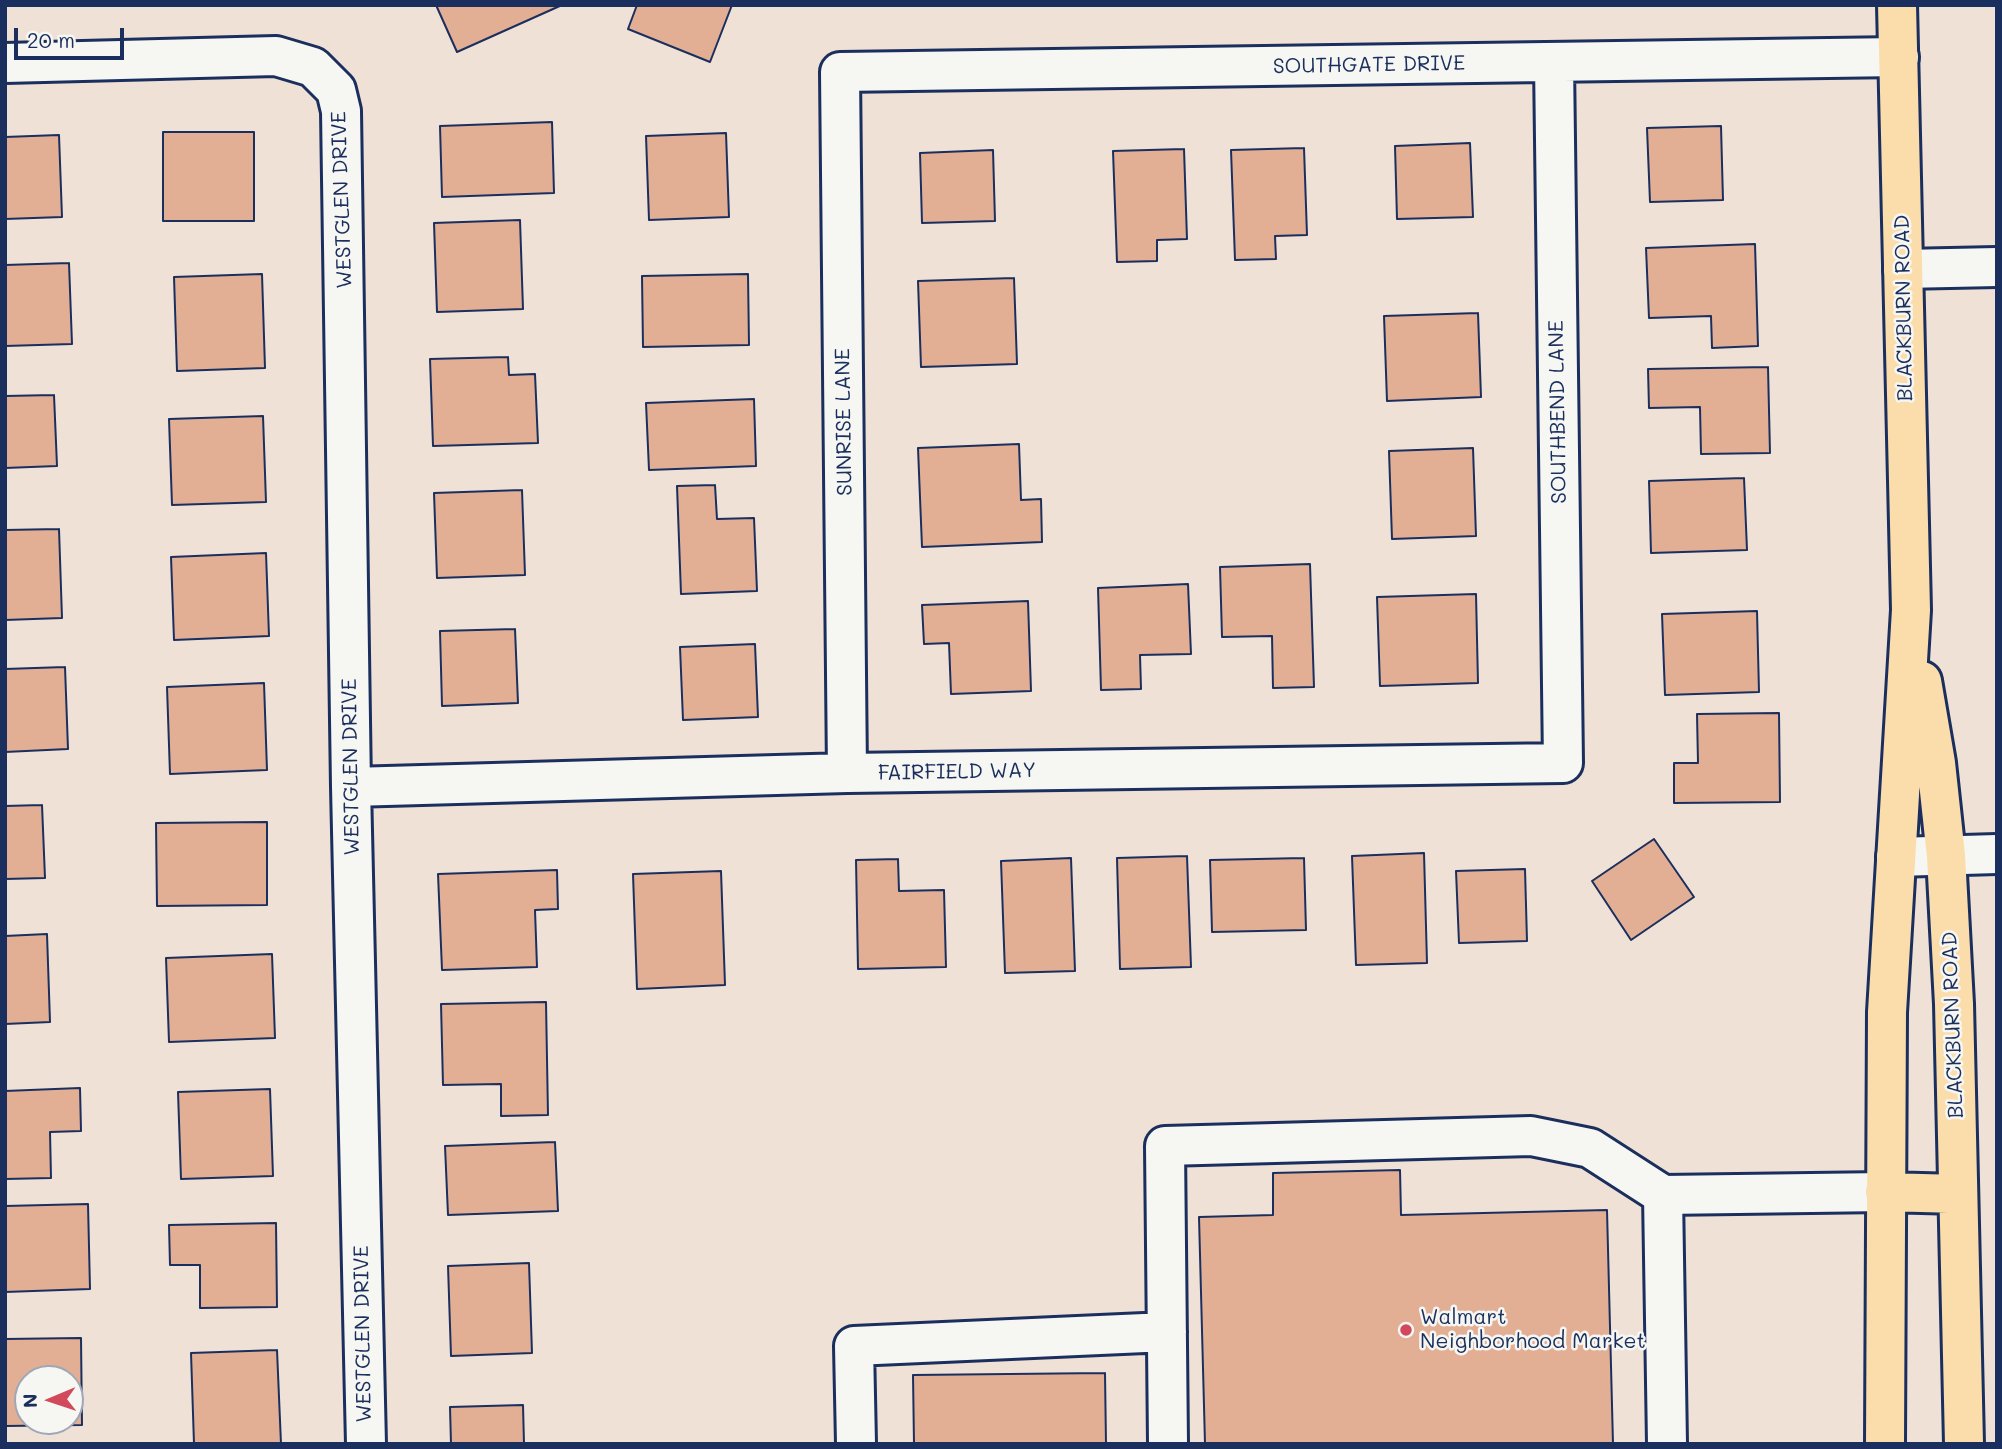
<!DOCTYPE html>
<html>
<head>
<meta charset="utf-8">
<style>
	body { margin:0 }
	#map { position:relative; width:2002px; height:1449px; overflow:hidden; background:#f0e1d6; font-family:Mali,sans-serif }
	canvas { display:block }
	.frame { position:absolute; inset:0; border:7px solid #1b2f5e; pointer-events:none }
	.north { position:absolute; left:14px; top:1365px; width:70px; height:70px; box-sizing:border-box; background:#f6f6f2; border:2px solid #9ea6b7; border-radius:50%; rotate:268deg; font-size:19px; font-weight:700; line-height:28px; text-align:center; color:#1b2f5e }
	.north::after { content:''; display:block; margin:auto; width:24px; height:32px; background:#d1495b; clip-path:polygon(50% 0,100% 100%,50% 72%,0 100%) }
	.scale { position:absolute; left:14px; top:28px; width:110px; height:32px; box-sizing:border-box; border:4px solid #1b2f5e; border-top:0; padding-left:9px; font-size:21px; line-height:24px; white-space:nowrap; color:#1b2f5e; -webkit-text-stroke:5px #f6f6f2; paint-order:stroke }
</style>
</head>
<body>
<div id="map">
<canvas width="2002" height="1449"></canvas>
<div class="frame"></div>
<div class="north">N</div>
<div class="scale">20 m</div>
</div>
<script>
const ctx = document.querySelector('canvas').getContext('2d');
ctx.lineJoin = 'round';
function paint(path, color) { ctx.fillStyle = color; ctx.fill(path, 'evenodd'); }
const poly = rows => new Path2D(rows.map(r => 'M' + r).join(''));
function stroke(path, color, width, dash) { ctx.strokeStyle = color; ctx.lineWidth = width; ctx.lineCap = dash ? 'butt' : 'round'; ctx.setLineDash(dash || []); ctx.stroke(path); }
function drawText(font, color, halo, rows, align = 'center') {
  ctx.font = font + ' Mali,sans-serif'; ctx.lineWidth = 5; ctx.setLineDash([]); ctx.textBaseline = 'middle'; ctx.strokeStyle = halo; ctx.fillStyle = color; for (const [text, x, y, turn = 0] of rows) {
    ctx.save(); ctx.translate(x, y); ctx.rotate((+turn || 0) * Math.PI / 180); ctx.textAlign = isNaN(turn) ? turn : align; if (halo) ctx.strokeText(text, 0, 0); ctx.fillText(text, 0, 0); ctx.restore();
  }
}
const building = poly([
	[436,5,562,5,457,52,436,5],
	[637,5,732,5,710,62,628,29,637,5],
	[552,122,554,193,442,197,440,126,552,122],
	[1721,126,1723,200,1650,202,1647,128,1721,126],
	[163,132,254,132,254,221,163,221,163,132],
	[726,133,729,217,649,220,646,136,726,133],
	[59,135,62,217,5,219,5,137,59,135],
	[1470,143,1473,217,1397,219,1395,146,1470,143],
	[1304,148,1307,235,1275,236,1276,259,1235,260,1231,150,1304,148],
	[1184,149,1187,239,1157,240,1157,261,1117,262,1113,151,1184,149],
	[993,150,995,221,922,223,920,153,993,150],
	[520,220,523,309,437,312,434,223,520,220],
	[1755,244,1758,346,1712,348,1711,316,1649,318,1646,248,1755,244],
	[69,263,72,344,5,346,5,265,69,263],
	[262,274,265,368,177,371,174,277,262,274],
	[748,274,749,345,643,347,642,276,748,274],
	[1014,278,1017,364,921,367,918,281,1014,278],
	[1478,313,1481,397,1387,401,1384,316,1478,313],
	[508,357,509,375,535,374,538,443,433,446,430,359,508,357],
	[1768,367,1770,453,1701,454,1700,407,1649,408,1648,369,1768,367],
	[54,395,57,466,5,468,5,396,54,395],
	[754,399,756,466,649,470,646,403,754,399],
	[263,416,266,502,172,505,169,419,263,416],
	[1019,444,1021,500,1041,499,1042,542,922,547,918,448,1019,444],
	[1473,448,1476,536,1392,539,1389,451,1473,448],
	[1744,478,1747,550,1651,553,1649,481,1744,478],
	[715,485,717,519,754,518,757,591,681,594,677,486,715,485],
	[522,490,525,575,437,578,434,493,522,490],
	[59,529,62,618,5,620,5,530,59,529],
	[266,553,269,636,174,640,171,557,266,553],
	[1310,564,1314,687,1273,688,1272,636,1222,637,1220,567,1310,564],
	[1188,584,1191,654,1140,655,1141,689,1101,690,1098,588,1188,584],
	[1476,594,1478,683,1380,686,1377,597,1476,594],
	[1028,601,1031,691,951,694,949,643,924,644,922,605,1028,601],
	[1757,611,1759,692,1665,695,1662,614,1757,611],
	[515,629,518,703,442,706,440,631,515,629],
	[755,644,758,717,683,720,680,647,755,644],
	[65,667,68,749,5,752,5,669,65,667],
	[264,683,267,770,170,774,167,687,264,683],
	[1779,713,1780,802,1674,803,1674,763,1698,763,1697,714,1779,713],
	[42,805,45,878,5,879,5,806,42,805],
	[267,822,267,905,157,906,156,823,267,822],
	[1654,839,1694,897,1631,940,1592,881,1654,839],
	[1424,853,1427,963,1356,965,1352,856,1424,853],
	[1187,856,1191,967,1120,969,1117,858,1187,856],
	[1071,858,1075,971,1005,973,1001,861,1071,858],
	[1304,858,1306,930,1212,932,1210,860,1304,858],
	[898,859,899,891,944,890,946,967,858,969,856,860,898,859],
	[1525,869,1527,941,1459,943,1456,871,1525,869],
	[557,870,558,909,535,910,537,967,442,970,438,874,557,870],
	[721,871,725,985,637,989,633,874,721,871],
	[47,934,50,1022,5,1024,5,936,47,934],
	[272,954,275,1038,169,1042,166,958,272,954],
	[546,1002,548,1115,501,1116,501,1084,443,1085,441,1004,546,1002],
	[80,1088,81,1131,50,1132,51,1178,5,1179,5,1091,80,1088],
	[270,1089,273,1176,181,1179,178,1092,270,1089],
	[555,1142,558,1211,448,1215,445,1146,555,1142],
	[1400,1170,1401,1215,1607,1210,1613,1444,1205,1444,1199,1217,1273,1215,1273,1173,1400,1170],
	[88,1204,90,1289,5,1292,5,1206,88,1204],
	[276,1223,277,1307,200,1308,200,1265,170,1265,169,1225,276,1223],
	[529,1263,532,1353,451,1356,448,1266,529,1263],
	[81,1338,82,1425,5,1426,5,1339,81,1338],
	[28,1379,70,1379,70,1421,28,1421,28,1379],
	[277,1350,281,1444,194,1444,191,1353,277,1350],
	[1105,1373,1106,1444,914,1444,913,1375,1105,1373],
	[523,1405,524,1444,451,1444,450,1407,523,1405]
]);
const minor = poly([
	[5,63,276,56,313,67,336,90,341,111,351,787,366,1444],
	[1903,269,1997,267],
	[847,773,840,72,1899,57],
	[351,787,847,773,1563,763,1554,62],
	[1896,857,1997,854],
	[856,1444,854,1346,1167,1332],
	[1168,1444,1165,1146,1531,1136,1590,1148,1663,1195],
	[1667,1444,1663,1195,1885,1192]
]);
const major = poly([
	[1922,681,1936,763,1946,856,1954,1004,1964,1444],
	[1885,1192,1958,1194],
	[1885,1444,1887,1012,1911,610,1897,5]
]);
const markers = [
	[1406,1330,7,"#d1495b"]
];
const streetNames = [
	["SOUTHGATE DRIVE",1369,65,-1],
	["WESTGLEN DRIVE",342,200,-92],
	["BLACKBURN ROAD",1904,308,-91],
	["SOUTHBEND LANE",1558,412,-91],
	["SUNRISE LANE",844,422,-91],
	["WESTGLEN DRIVE",351,767,-91],
	["FAIRFIELD WAY",957,772,-1],
	["BLACKBURN ROAD",1953,1025,-92],
	["WESTGLEN DRIVE",363,1334,-91]
];
const poiNames = [
	["Walmart",1420,1318],
	["Neighborhood Market",1420,1342]
];
paint(building, '#e2af95');
stroke(building, '#1b2f5e', 2);
stroke(minor, '#1b2f5e', 44);
stroke(major, '#1b2f5e', 44);
stroke(minor, '#f6f6f2', 38);
stroke(major, '#faddab', 38);
for (const [x, y, r, color] of markers) { const dot = new Path2D(); dot.arc(x, y, r, 0, 2 * Math.PI); ctx.fillStyle = color; ctx.fill(dot); stroke(dot, '#f6f6f2', 2.5); }
drawText('21px', '#1b2f5e', '#f6f6f2', streetNames);
drawText('21px', '#1b2f5e', '#f6f6f2', poiNames, 'left');
</script>
</body>
</html>
